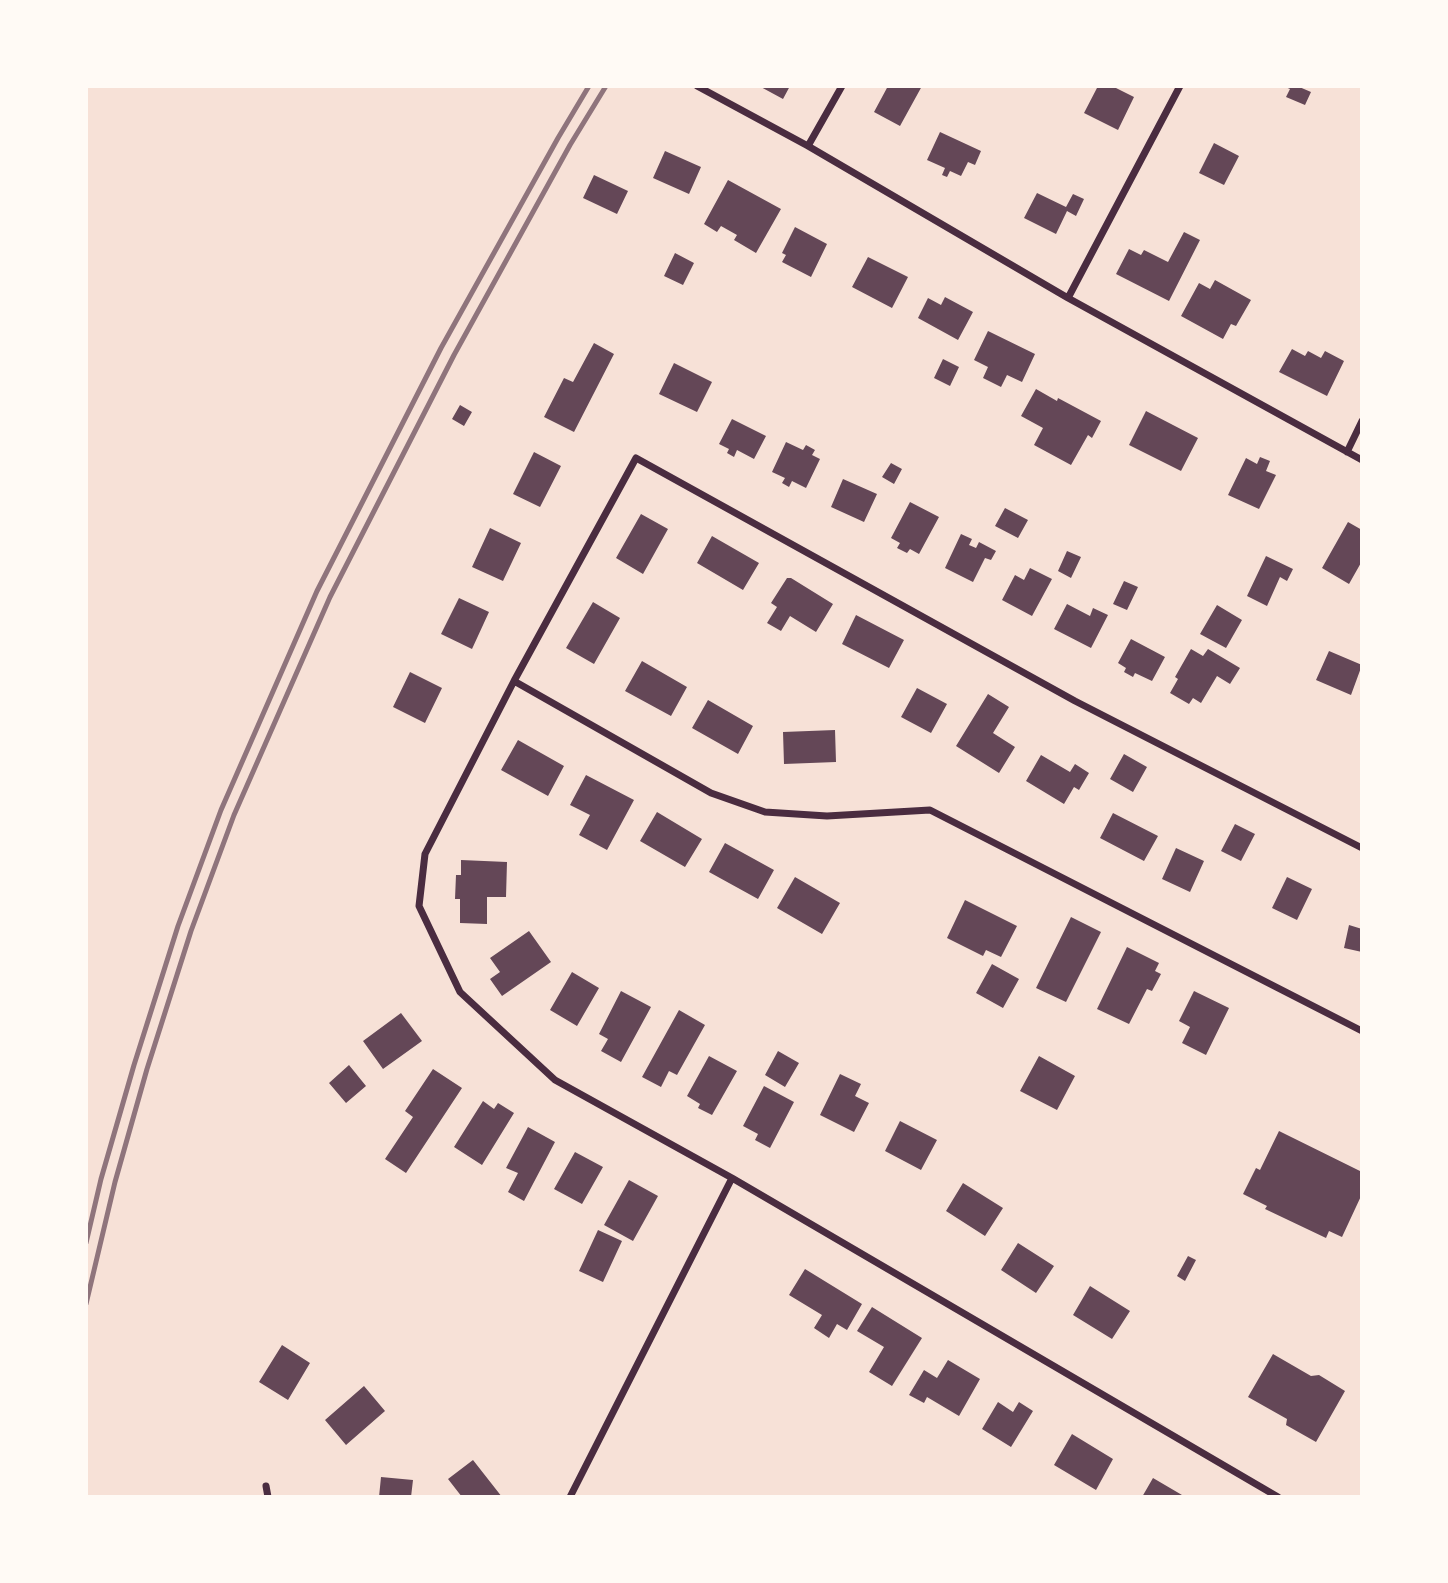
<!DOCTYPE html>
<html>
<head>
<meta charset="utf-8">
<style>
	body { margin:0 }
	#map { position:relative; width:1448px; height:1583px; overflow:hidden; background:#f7e1d7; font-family:"IBM Plex Sans",sans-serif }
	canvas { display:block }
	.frame { position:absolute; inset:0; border:88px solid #fffaf5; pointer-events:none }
</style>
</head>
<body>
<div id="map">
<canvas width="1448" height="1583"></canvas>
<div class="frame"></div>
</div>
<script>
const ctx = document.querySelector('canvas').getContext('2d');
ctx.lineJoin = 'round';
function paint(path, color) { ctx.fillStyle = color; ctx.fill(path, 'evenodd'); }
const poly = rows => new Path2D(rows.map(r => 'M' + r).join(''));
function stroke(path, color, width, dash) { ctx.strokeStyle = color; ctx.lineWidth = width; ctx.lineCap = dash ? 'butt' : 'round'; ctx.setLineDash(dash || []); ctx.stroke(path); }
const building = poly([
	[759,86,790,86,783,99],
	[888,86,922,86,900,126,874,112],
	[1098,86,1112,86,1134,97,1118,130,1084,113],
	[1283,86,1297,86,1311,92,1305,105,1286,97,1290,89],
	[940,132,981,151,975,165,968,162,961,176,950,171,947,177,942,175,945,168,927,160],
	[1214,143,1239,156,1224,185,1199,173],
	[665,151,701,167,689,194,653,178],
	[594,175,628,191,617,214,583,198],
	[728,180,781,209,756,253,734,240,737,235,721,226,717,232,704,224],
	[1037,193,1066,207,1073,194,1084,199,1076,216,1067,211,1056,234,1024,218],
	[795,227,827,244,811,277,782,262,786,255,782,253],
	[1184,232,1200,240,1169,301,1116,274,1129,249,1141,255,1144,250,1168,262],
	[675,253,694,263,683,285,664,276],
	[868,257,908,277,892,308,852,287],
	[1215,280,1251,300,1236,326,1231,324,1223,339,1181,316,1199,283,1210,289],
	[945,297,973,312,958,340,918,318,928,298,941,305],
	[988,331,1035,354,1022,382,1007,375,1001,387,983,378,988,367,974,360],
	[594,343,614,354,574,432,544,417,564,378,573,382],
	[1292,349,1305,356,1308,351,1321,358,1325,351,1344,361,1327,396,1279,372],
	[943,359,959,367,950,386,934,378],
	[674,363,712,382,697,412,659,394],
	[1036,389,1057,401,1058,398,1101,421,1092,438,1088,435,1071,465,1034,445,1043,428,1021,416],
	[460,405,472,412,464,426,452,419],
	[1146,411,1198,438,1181,471,1129,445],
	[732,419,766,436,754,459,737,450,734,457,727,453,729,449,719,444],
	[786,442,803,450,806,445,815,450,812,455,820,459,806,488,792,481,789,487,782,483,785,478,772,472],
	[534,452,561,466,540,507,513,494],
	[1260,457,1270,461,1266,471,1276,475,1259,509,1228,495,1246,458,1257,464],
	[891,463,902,469,894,484,882,477],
	[843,479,877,494,864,522,831,507],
	[910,502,939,517,919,554,910,549,907,553,897,548,900,543,891,538],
	[1005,508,1028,520,1018,538,995,526],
	[641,514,668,529,643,574,616,558],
	[1348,522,1362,530,1362,561,1349,584,1322,568],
	[490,528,521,543,503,581,472,567],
	[961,534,972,539,969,545,976,548,979,542,996,551,991,560,985,558,973,582,945,568],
	[712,536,759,563,743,590,697,563],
	[1067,551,1081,557,1071,578,1058,571],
	[1266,556,1293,569,1287,581,1280,577,1267,606,1247,596],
	[1030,568,1052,579,1032,616,1002,600,1015,575,1024,580],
	[787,578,791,578,833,604,816,632,790,616,781,631,767,623,777,607,771,603],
	[1124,581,1138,587,1127,610,1113,604],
	[459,598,489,612,472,649,441,634],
	[593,602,620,618,594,664,566,648],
	[1067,604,1090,616,1093,608,1108,615,1091,648,1054,629],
	[1217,605,1242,620,1226,648,1200,634],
	[856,615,904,640,889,668,842,644],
	[1131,639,1165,657,1152,681,1135,673,1133,677,1124,672,1126,668,1118,663],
	[1191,649,1203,656,1208,649,1240,668,1230,684,1217,676,1201,703,1193,698,1189,704,1170,693,1178,679,1175,677],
	[1329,651,1362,665,1351,695,1316,680],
	[642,661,687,687,671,716,625,691],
	[410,672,442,688,425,723,393,707],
	[917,688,947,704,931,733,901,717],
	[988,694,1009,707,993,733,1015,747,999,773,956,746],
	[708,700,753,726,738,754,692,728],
	[835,730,836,762,784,764,783,732],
	[518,740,564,766,548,796,501,770],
	[1124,754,1147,767,1133,792,1110,779],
	[1041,755,1070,772,1075,764,1089,773,1079,790,1074,787,1064,804,1026,781],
	[586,775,634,800,607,850,579,835,590,815,570,805],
	[657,812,702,839,685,867,640,841],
	[1113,813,1158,836,1144,861,1100,838],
	[1235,824,1255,834,1241,861,1221,851],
	[725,843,774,870,758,899,709,872],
	[1176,848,1204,861,1190,892,1162,879],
	[461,860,507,862,506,897,487,897,487,924,460,923,460,899,455,899,456,875,461,875],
	[795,877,840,903,822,934,777,908],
	[1287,877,1312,889,1297,920,1272,908],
	[965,900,1017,926,1001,957,986,950,983,956,947,938],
	[1071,917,1101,932,1066,1002,1036,988],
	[1349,925,1362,929,1362,952,1344,948],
	[529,931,551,962,502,996,490,979,500,972,490,958],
	[1127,947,1159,963,1155,971,1161,974,1152,991,1147,989,1129,1024,1097,1009],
	[992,964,1019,979,1003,1008,976,993],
	[572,972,599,988,577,1026,550,1010],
	[621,991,651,1007,621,1062,601,1051,608,1039,599,1034],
	[1194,991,1229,1008,1206,1055,1182,1043,1190,1027,1179,1021],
	[679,1010,705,1025,677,1075,669,1071,661,1087,642,1077],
	[401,1013,422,1041,383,1069,363,1041],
	[778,1051,799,1063,785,1087,765,1075],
	[709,1056,737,1071,712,1115,698,1108,700,1104,687,1096],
	[1039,1056,1075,1076,1057,1110,1020,1091],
	[349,1065,366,1086,346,1103,329,1083],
	[433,1069,462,1088,406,1173,385,1159,413,1117,405,1111],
	[840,1074,861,1084,855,1096,869,1103,854,1132,820,1115],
	[764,1086,794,1102,770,1148,755,1140,758,1134,743,1126],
	[483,1101,494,1109,498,1103,514,1113,482,1165,454,1147],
	[900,1121,937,1140,921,1170,885,1151],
	[528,1127,555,1142,524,1201,508,1192,518,1173,506,1168],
	[1279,1131,1362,1172,1362,1194,1342,1237,1329,1231,1326,1238,1265,1209,1267,1206,1243,1194,1256,1168,1260,1170],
	[575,1152,603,1167,582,1204,554,1189],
	[629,1180,658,1196,633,1241,604,1225],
	[963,1183,1003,1208,985,1236,946,1211],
	[598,1230,622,1241,603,1282,579,1271],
	[1018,1243,1054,1266,1036,1293,1001,1270],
	[1188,1256,1196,1260,1185,1281,1177,1276],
	[805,1269,862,1304,847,1330,837,1324,829,1338,814,1328,822,1315,789,1295],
	[1090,1286,1130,1311,1112,1339,1073,1315],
	[872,1307,922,1338,892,1386,869,1372,884,1347,857,1331],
	[282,1345,310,1363,288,1400,259,1382],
	[1273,1354,1311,1376,1319,1375,1345,1391,1316,1442,1286,1425,1287,1419,1248,1397],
	[948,1360,980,1379,959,1416,927,1397,924,1403,909,1395,924,1370,937,1378],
	[364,1386,385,1411,346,1445,325,1420],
	[998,1402,1013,1412,1019,1402,1033,1411,1011,1447,982,1429],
	[1072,1434,1113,1459,1096,1490,1054,1465],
	[473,1460,502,1497,462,1497,448,1479],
	[381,1477,413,1480,411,1497,379,1497],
	[1153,1478,1182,1495,1181,1497,1142,1497]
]);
const minor = poly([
	[697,86,808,146,1068,298,1362,460],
	[808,146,842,86],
	[1068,298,1180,86],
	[1347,452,1362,421],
	[514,681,711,793,765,812,827,816,930,810,1362,1031],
	[266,1486,268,1497],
	[570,1497,732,1178],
	[1278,1497,732,1178,555,1080,460,992,419,906,425,854,514,681,636,458,1075,701,1362,848]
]);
const rail = poly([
	[86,1243,101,1179,134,1065,178,926,221,810,317,591,441,348,558,138,589,86],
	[86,1304,115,1182,147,1069,191,931,234,815,330,597,454,355,570,145,606,86]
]);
paint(building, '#644757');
stroke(minor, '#4a2c40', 7);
stroke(rail, '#8f747c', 5);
</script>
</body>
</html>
